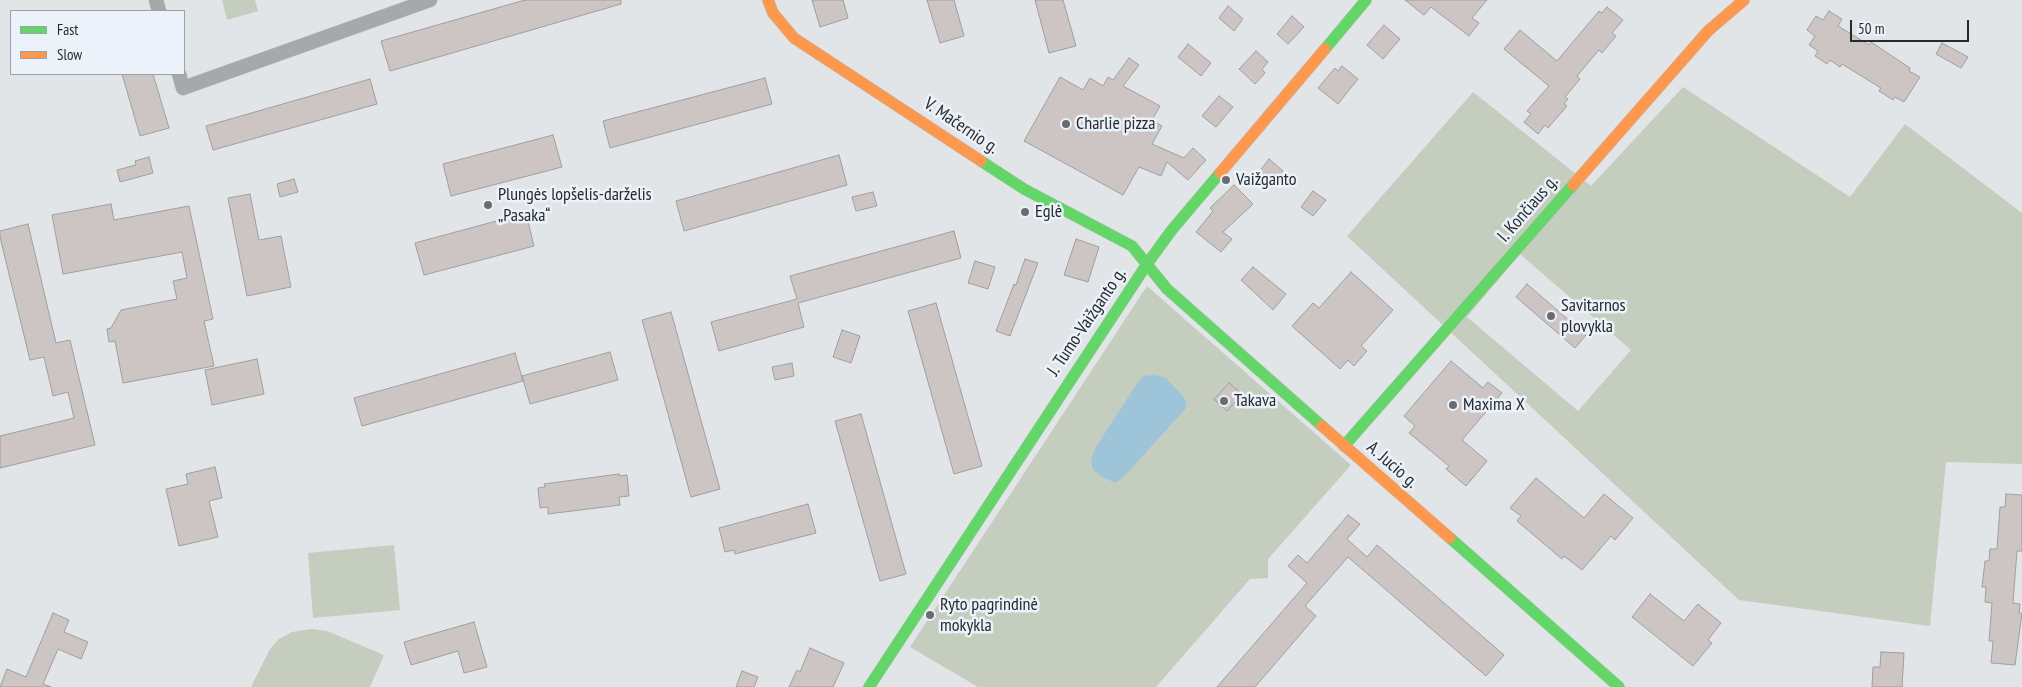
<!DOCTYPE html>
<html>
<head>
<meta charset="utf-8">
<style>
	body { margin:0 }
	#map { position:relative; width:2022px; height:687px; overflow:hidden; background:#e1e5e8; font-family:"PT Sans Narrow",sans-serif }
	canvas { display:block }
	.legend { position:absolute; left:10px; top:10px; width:175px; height:65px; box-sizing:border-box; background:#ebf2f9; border:1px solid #9da2a7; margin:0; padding:6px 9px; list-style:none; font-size:15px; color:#282b2d }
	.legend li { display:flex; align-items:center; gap:10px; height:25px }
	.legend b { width:25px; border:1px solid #9da2a7 }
	.scale { position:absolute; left:1850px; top:20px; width:119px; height:22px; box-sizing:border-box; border:2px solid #282b2d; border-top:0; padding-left:6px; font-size:15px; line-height:18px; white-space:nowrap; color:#282b2d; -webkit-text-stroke:4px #ebf2f9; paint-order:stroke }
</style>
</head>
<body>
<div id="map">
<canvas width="2022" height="687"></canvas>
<ul class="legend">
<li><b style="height:6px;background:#63d668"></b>Fast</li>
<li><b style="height:6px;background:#ff974d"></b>Slow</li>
</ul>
<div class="scale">50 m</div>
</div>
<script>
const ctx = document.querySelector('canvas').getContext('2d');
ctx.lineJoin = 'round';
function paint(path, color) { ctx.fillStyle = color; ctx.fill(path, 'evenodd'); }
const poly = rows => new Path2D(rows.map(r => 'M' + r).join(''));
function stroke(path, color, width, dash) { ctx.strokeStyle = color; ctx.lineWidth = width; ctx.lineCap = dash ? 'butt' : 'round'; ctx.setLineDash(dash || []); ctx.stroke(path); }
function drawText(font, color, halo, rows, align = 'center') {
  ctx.font = font + ' "PT Sans Narrow",sans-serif'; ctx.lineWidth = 5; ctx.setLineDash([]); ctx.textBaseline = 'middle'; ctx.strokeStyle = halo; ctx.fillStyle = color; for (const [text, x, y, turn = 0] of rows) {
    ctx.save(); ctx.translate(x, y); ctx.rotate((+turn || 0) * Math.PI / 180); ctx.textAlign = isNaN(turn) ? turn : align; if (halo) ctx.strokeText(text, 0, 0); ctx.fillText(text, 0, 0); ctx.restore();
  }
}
const green = poly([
	[222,0,255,0,258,11,227,20],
	[1683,87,1850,197,1905,124,2022,213,2022,464,1946,462,1930,626,1739,600,1347,236,1473,92,1591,186],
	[1520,254,1631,350,1578,411,1467,317],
	[1147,286,1351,465,1268,559,1268,578,1250,579,1156,687,978,687,910,647],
	[394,545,400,610,313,618,308,553],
	[312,629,327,631,384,655,370,687,251,687,270,649,279,639,292,632]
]);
const water = poly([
	[1155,375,1166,378,1182,395,1186,402,1186,408,1129,471,1116,483,1102,477,1093,470,1091,459,1096,447,1136,385,1144,376]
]);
const building = poly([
	[525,0,621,0,621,4,390,71,381,41,525,0],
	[812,0,843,0,848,18,820,27,812,0],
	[927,0,954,0,964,36,940,43,927,0],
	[1035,0,1063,0,1076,46,1049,53,1035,0],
	[1405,0,1487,0,1472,18,1479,23,1469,36,1431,7,1424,15,1405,0],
	[1228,6,1243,19,1234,31,1219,18,1228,6],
	[1607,7,1623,20,1612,33,1616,36,1602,53,1599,50,1577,76,1580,79,1565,97,1568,99,1564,104,1567,106,1548,128,1545,125,1538,134,1524,122,1531,114,1527,111,1549,86,1504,49,1520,30,1557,61,1599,11,1602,13,1607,7],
	[1829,11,1842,19,1838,26,1869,45,1871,42,1910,68,1909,71,1920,77,1904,102,1895,97,1893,100,1879,91,1881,88,1842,64,1840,67,1830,60,1827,64,1815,56,1818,51,1809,45,1815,36,1807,30,1816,16,1823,20,1829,11],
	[1292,16,1304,27,1288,44,1277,34,1292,16],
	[1384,25,1400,39,1383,59,1367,45,1384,25],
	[1942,43,1968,57,1961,68,1936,54,1942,43],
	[1188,44,1211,63,1201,76,1178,57,1188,44],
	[1256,51,1268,62,1262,69,1265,73,1255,84,1239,69,1256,51],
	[1129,58,1139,65,1123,86,1160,106,1152,120,1162,126,1152,144,1184,158,1193,148,1206,160,1188,180,1167,162,1161,176,1139,167,1123,195,1024,141,1060,77,1083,90,1090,78,1103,86,1108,77,1113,80,1129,58],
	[1342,66,1358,79,1338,104,1318,88,1335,68,1338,71,1342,66],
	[122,74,153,74,169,128,140,136,122,74],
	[765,78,772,104,610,148,603,121,765,78],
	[370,79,377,104,213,150,206,126,370,79],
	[1219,96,1233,107,1216,127,1202,116,1219,96],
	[553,135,562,167,451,196,443,164,553,135],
	[839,155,847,185,684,231,676,201,839,155],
	[149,157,153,173,120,182,117,170,136,165,135,161,149,157],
	[1269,159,1283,171,1272,184,1259,172,1269,159],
	[294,179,298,192,280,197,277,184,294,179],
	[1234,185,1253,204,1223,232,1232,239,1221,252,1196,232,1213,211,1210,208,1234,185],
	[1313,191,1326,200,1313,216,1301,207,1313,191],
	[873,192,877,206,856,211,852,197,873,192],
	[250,194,259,240,281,236,291,287,247,296,228,198,250,194],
	[111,204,114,220,189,206,213,319,204,321,214,366,123,383,115,341,109,342,107,329,111,328,121,310,177,299,173,281,187,278,182,252,63,274,52,215,111,204],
	[526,213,534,246,424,275,415,243,526,213],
	[28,224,56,343,70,340,95,445,0,468,0,436,74,418,68,392,53,396,44,357,30,360,0,237,0,231,28,224],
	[954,231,961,258,798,303,804,327,719,351,711,322,797,299,790,276,954,231],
	[1076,239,1099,247,1088,282,1064,275,1076,239],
	[1025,259,1038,263,1010,336,996,331,1014,284,1016,285,1025,259],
	[975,261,995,267,988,289,968,283,975,261],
	[1253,267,1286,294,1273,310,1241,280,1253,267],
	[1351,272,1393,310,1361,346,1367,351,1354,366,1348,360,1340,369,1292,326,1313,303,1319,308,1351,272],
	[1527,284,1586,335,1575,348,1516,297,1527,284],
	[936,303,982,466,954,474,908,311,936,303],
	[671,312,720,489,691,497,642,320,671,312],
	[842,330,860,336,851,363,833,357,842,330],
	[610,352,618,380,530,404,522,376,610,352],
	[515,353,523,381,362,426,354,398,515,353],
	[257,359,264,394,212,405,205,370,257,359],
	[1451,361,1483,388,1488,382,1502,393,1462,440,1487,461,1466,486,1446,469,1449,466,1409,433,1415,426,1404,416,1451,361],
	[792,363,794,376,775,380,772,367,792,363],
	[1229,383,1242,394,1227,411,1214,399,1229,383],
	[861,414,906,574,880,581,835,421,861,414],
	[215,467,222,498,209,501,218,537,179,546,166,489,188,484,186,474,215,467],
	[619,474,619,476,627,475,629,496,619,497,620,505,548,514,548,507,540,508,538,488,545,487,544,484,619,474],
	[1536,478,1584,518,1604,494,1633,518,1615,540,1611,536,1582,570,1564,556,1562,559,1517,521,1521,516,1510,508,1536,478],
	[2006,494,2022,495,2022,551,2017,551,2013,603,2020,604,2019,613,2022,613,2015,665,1991,663,1993,641,1989,641,1992,603,1985,602,1986,587,1982,587,1985,561,1989,561,1990,549,1997,549,2000,507,2005,507,2006,494],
	[808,504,816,533,735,554,734,550,725,552,719,528,808,504],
	[1348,515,1360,524,1347,539,1367,557,1377,545,1504,655,1486,676,1348,557,1305,606,1316,616,1255,687,1217,687,1307,583,1288,566,1298,555,1307,563,1348,515],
	[1650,594,1684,621,1698,604,1721,623,1708,640,1712,643,1693,666,1632,617,1650,594],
	[53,613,69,620,64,632,88,642,81,659,58,649,43,684,51,687,0,687,7,669,26,677,53,613],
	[474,622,487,667,464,673,458,651,411,665,404,642,474,622],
	[810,648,844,663,833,687,789,687,797,670,800,672,810,648],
	[1881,652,1904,653,1902,687,1872,687,1873,667,1880,667,1881,652],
	[742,671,758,677,754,687,736,687,742,671]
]);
const street = poly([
	[156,0,159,11],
	[179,74,183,88,430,0]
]);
const fast = poly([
	[1325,49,1366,0],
	[981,161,1024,189,1132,246,1167,289,1322,426],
	[1344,446,1573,185],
	[1450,538,1619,687],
	[869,687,1147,264,1171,231,1220,173]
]);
const slow = poly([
	[768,0,773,13,794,38,981,161],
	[1220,173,1325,49],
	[1573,185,1708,31,1744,0],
	[1322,426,1450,538]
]);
const markers = [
	[1066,124,5,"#696c6e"],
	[1226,180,5,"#696c6e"],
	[488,205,5,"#696c6e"],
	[1025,212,5,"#696c6e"],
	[1551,316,5,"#696c6e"],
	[1224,401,5,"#696c6e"],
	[1453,405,5,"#696c6e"],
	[930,615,5,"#696c6e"]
];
const poiNames = [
	["Charlie pizza",1076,124],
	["Vaižganto",1236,180],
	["Plungės lopšelis-darželis",498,195],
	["„Pasaka“",498,216],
	["Eglė",1035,212],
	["Savitarnos",1561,306],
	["plovykla",1561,327],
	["Takava",1234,401],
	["Maxima X",1463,405],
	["Ryto pagrindinė",940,605],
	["mokykla",940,626]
];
const streetNames = [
	["V. Mačernio g.",961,126,34],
	["I. Končiaus g.",1528,209,-49],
	["J. Tumo-Vaižganto g.",1087,322,-56],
	["A. Jucio g.",1392,465,41]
];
paint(green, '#c4cdbe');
paint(water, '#9ec4d9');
paint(building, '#cdc5c4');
stroke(building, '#9e9f9f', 1);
stroke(street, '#bdc0c2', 15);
stroke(fast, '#bdc0c2', 12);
stroke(slow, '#bdc0c2', 12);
stroke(street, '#a7a8a9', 14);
stroke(fast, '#63d668', 11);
stroke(slow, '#ff974d', 11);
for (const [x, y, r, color] of markers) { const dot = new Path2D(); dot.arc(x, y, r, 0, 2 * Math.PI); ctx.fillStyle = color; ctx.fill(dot); stroke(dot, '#ebf2f9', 2); }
drawText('18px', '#282b2d', '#ebf2f9', poiNames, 'left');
drawText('18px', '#282b2d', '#ebf2f9', streetNames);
</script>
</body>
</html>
